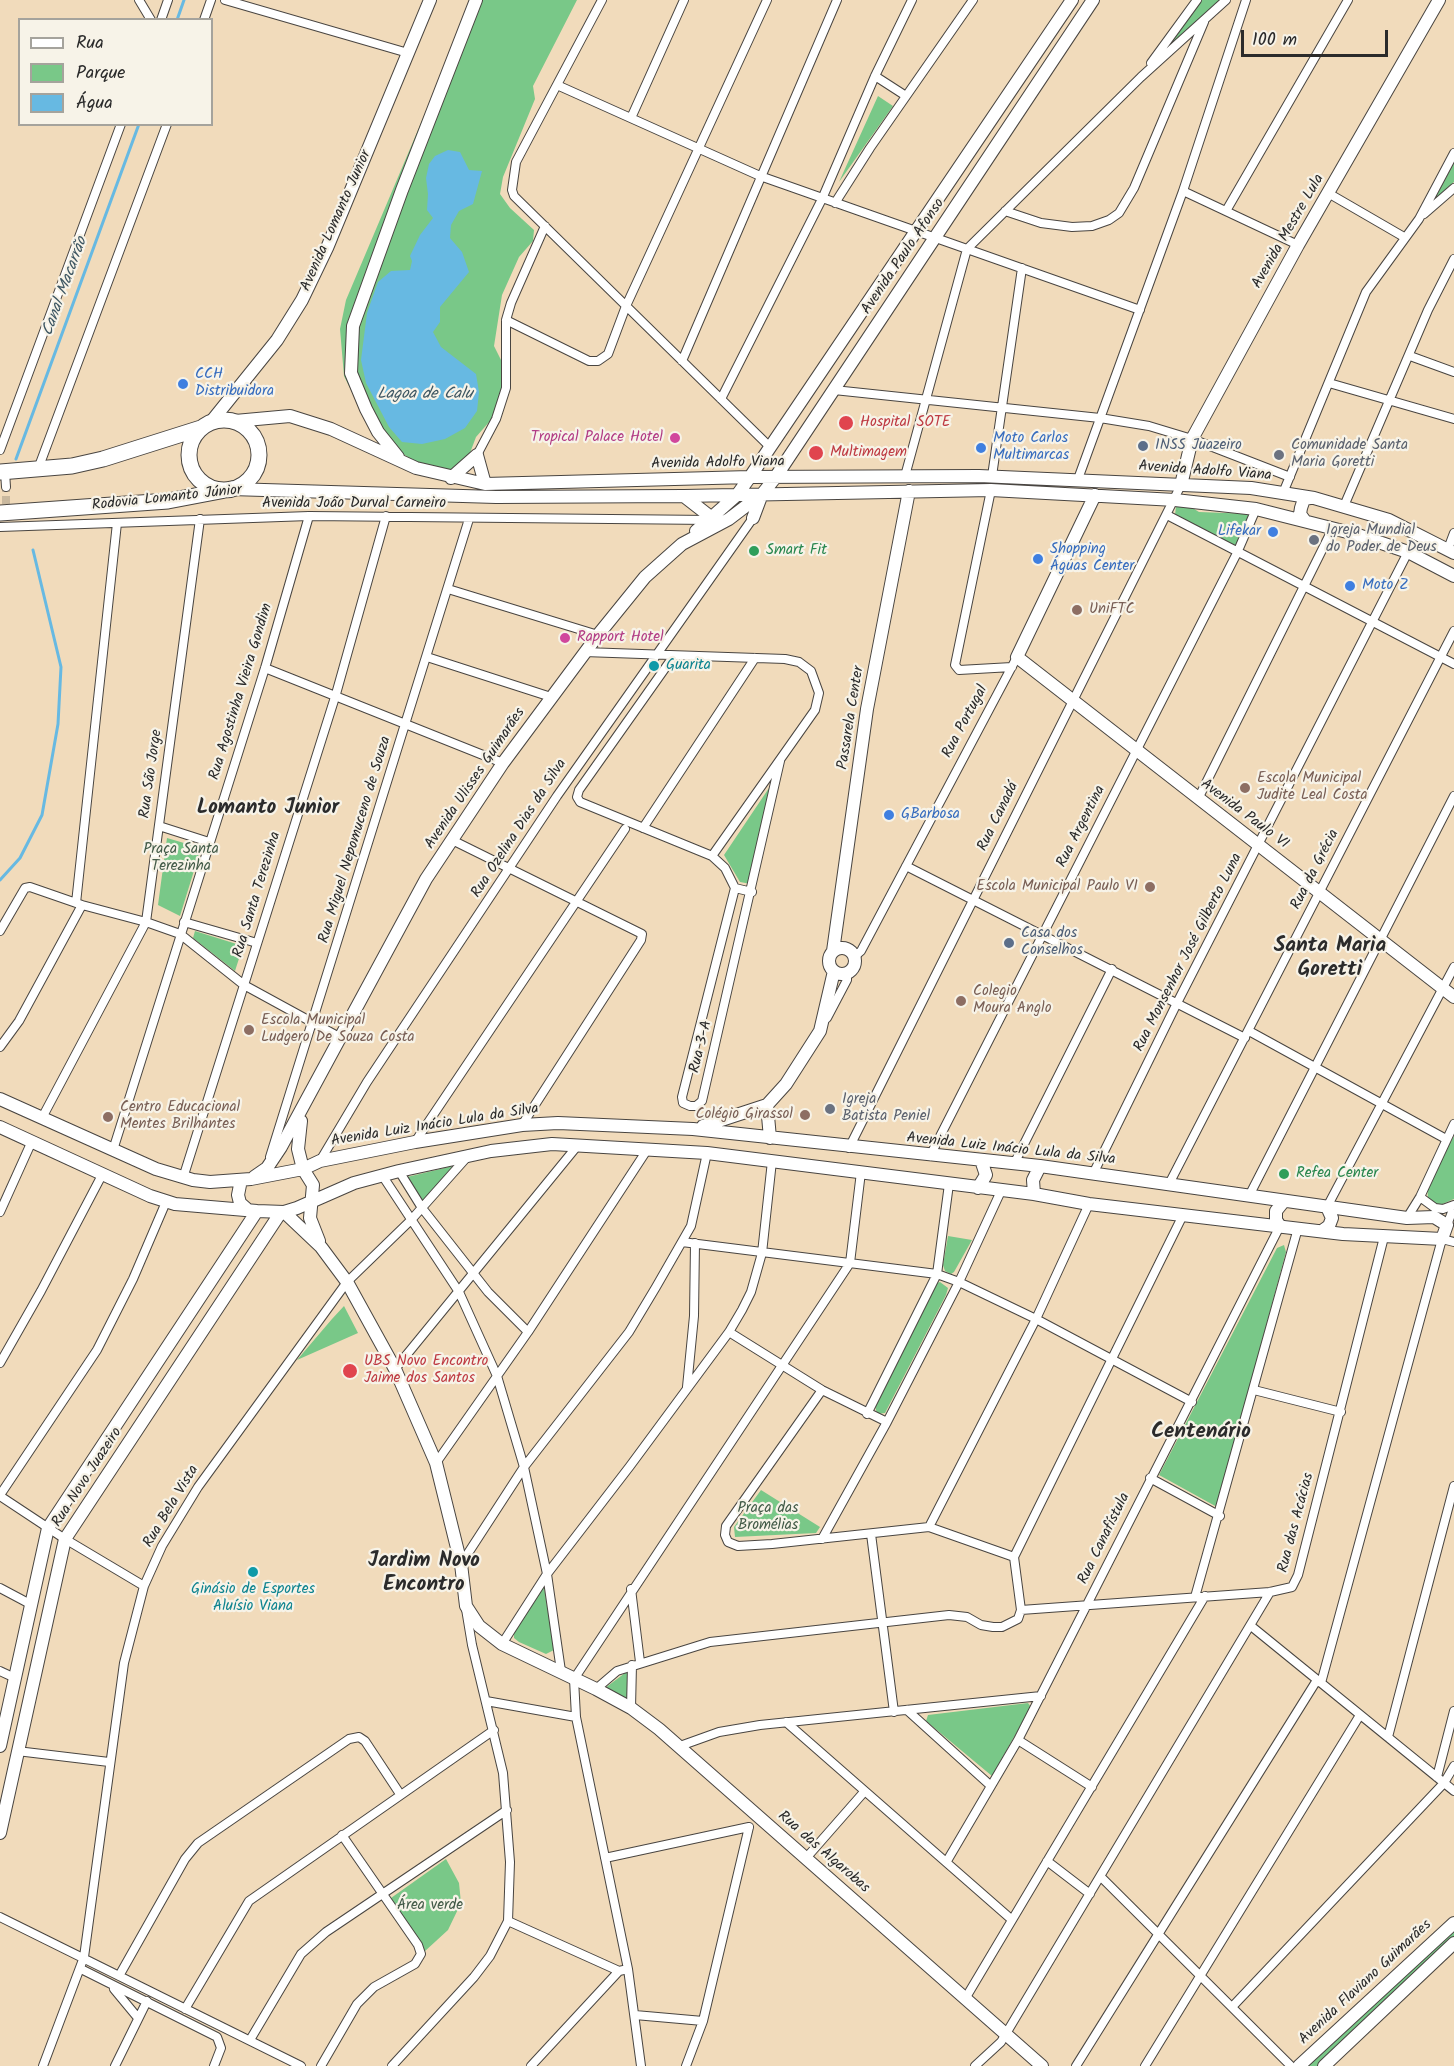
<!DOCTYPE html>
<html>
<head>
<meta charset="utf-8">
<style>
	body { margin:0 }
	#map { position:relative; width:1454px; height:2066px; overflow:hidden; background:#f1dbbb; font-family:Kalam,sans-serif }
	canvas { display:block }
	.legend { position:absolute; left:18px; top:18px; width:195px; height:108px; box-sizing:border-box; background:#f7f3e8; border:2px solid #a5a39c; margin:0; padding:8px 10px; list-style:none; font-size:18px; color:#2b2b2b }
	.legend li { display:flex; align-items:center; gap:12px; height:30px }
	.legend b { width:30px; border:2px solid #a5a39c }
	.scale { position:absolute; left:1241px; top:30px; width:147px; height:27px; box-sizing:border-box; border:3px solid #2b2b2b; border-top:0; padding-left:8px; font-size:18px; line-height:21px; white-space:nowrap; color:#2b2b2b; -webkit-text-stroke:4px #f7f3e8; paint-order:stroke }
</style>
</head>
<body>
<div id="map">
<canvas width="1454" height="2066"></canvas>
<ul class="legend">
<li><b style="height:8px;background:#fff"></b>Rua</li>
<li><b style="height:16px;background:#79c888"></b>Parque</li>
<li><b style="height:16px;background:#67b9e2"></b>Água</li>
</ul>
<div class="scale">100 m</div>
</div>
<script>
const ctx = document.querySelector('canvas').getContext('2d');
ctx.lineJoin = 'round';
function paint(path, color) { ctx.fillStyle = color; ctx.fill(path, 'evenodd'); }
const poly = rows => new Path2D(rows.map(r => 'M' + r).join(''));
function stroke(path, color, width, dash) { ctx.strokeStyle = color; ctx.lineWidth = width; ctx.lineCap = dash ? 'butt' : 'round'; ctx.setLineDash(dash || []); ctx.stroke(path); }
function drawText(font, color, halo, rows, align = 'center') {
  ctx.font = font + ' Kalam,sans-serif'; ctx.lineWidth = 4.5; ctx.setLineDash([]); ctx.textBaseline = 'middle'; ctx.strokeStyle = halo; ctx.fillStyle = color; for (const [text, x, y, turn = 0] of rows) {
    ctx.save(); ctx.translate(x, y); ctx.rotate((+turn || 0) * Math.PI / 180); ctx.textAlign = isNaN(turn) ? turn : align; if (halo) ctx.strokeText(text, 0, 0); ctx.fillText(text, 0, 0); ctx.restore();
  }
}
const green = poly([
	[473,0,577,0,533,86,535,99,503,177,500,194,510,208,534,230,533,241,519,257,502,295,494,346,502,362,503,389,498,406,490,421,476,437,467,461,455,471,415,462,393,447,361,410,344,376,340,329,346,300],
	[1202,0,1222,0,1167,49],
	[878,96,893,106,839,182],
	[1454,163,1454,182,1434,200],
	[1179,505,1191,507,1199,512,1252,514,1237,545,1234,545,1175,515,1176,506],
	[771,785,751,884,740,882,724,855],
	[167,838,201,848,180,916,158,905],
	[195,931,243,946,235,971,193,938],
	[1454,1136,1454,1199,1440,1205,1434,1204,1428,1198,1427,1186],
	[453,1166,422,1202,407,1177],
	[948,1236,972,1240,954,1272,951,1274,945,1271,943,1265],
	[1284,1245,1286,1252,1217,1507,1159,1475,1277,1248],
	[940,1282,948,1288,946,1295,885,1413,877,1414,875,1406,937,1283],
	[344,1306,358,1333,297,1360,332,1319],
	[761,1490,820,1527,816,1533,735,1537,734,1527],
	[544,1587,554,1650,546,1654,519,1642,514,1638,514,1632],
	[629,1670,629,1700,605,1688],
	[1028,1703,1031,1707,992,1776,926,1721,928,1715],
	[446,1859,459,1883,461,1903,448,1930,424,1952,391,1898],
	[1454,1925,1454,1940,1321,2066,1305,2066]
]);
const water = poly([
	[448,150,460,152,469,170,482,171,473,204,459,211,451,225,450,238,462,252,469,272,440,307,440,322,433,332,441,347,476,374,479,392,477,411,465,428,445,439,422,444,402,442,389,427,366,383,361,360,367,313,378,282,391,271,410,270,412,261,410,256,420,235,433,218,427,210,428,194,426,178,429,164,435,156]
]);
const stream = poly([
	[177,20,184,0],
	[16,459,139,124],
	[0,880,20,858,42,815,58,724,61,667,33,550]
]);
const streetTunnel = poly([
	[6,516,6,487]
]);
const street = poly([
	[139,0,151,20],
	[225,0,408,53],
	[602,0,516,162,512,190,514,196,771,448],
	[161,20,168,0],
	[204,20,211,0],
	[1151,63,1197,0],
	[875,76,906,96],
	[557,85,760,176,1140,310],
	[631,118,684,0],
	[1183,191,1298,245],
	[1328,193,1404,237],
	[835,203,870,148,973,0],
	[1005,211,1041,223,1072,227,1092,226,1109,220,1119,213,1134,188,1204,22],
	[1226,211,1348,0],
	[1424,214,1454,188],
	[506,320,589,361,598,361,608,354,626,306,767,0],
	[1410,356,1454,372],
	[682,361,837,0],
	[1329,383,1454,419],
	[834,390,1100,418,1149,426,1192,439,1290,477],
	[721,399,822,199,875,76,912,0],
	[0,450,121,124],
	[477,455,496,419,506,388,506,320,511,303,545,226],
	[38,469,167,124],
	[5,472,6,487],
	[905,476,967,249,1141,77,1226,0],
	[992,476,1022,268],
	[1078,479,1183,191,1246,0],
	[991,490,955,665,959,670,1012,667],
	[1283,493,1366,292,1419,219,1454,153],
	[1344,506,1428,310,1454,259],
	[1167,515,1454,664],
	[0,527,309,516,711,520],
	[1448,549,1454,533],
	[448,589,598,635],
	[584,652,785,659,799,662,811,671,819,693,815,710,712,856],
	[427,657,551,697],
	[673,657,579,790,577,797,580,802,712,856,725,868,735,888,752,892],
	[265,668,503,763],
	[1198,799,1333,528],
	[159,826,209,842],
	[643,828,755,658],
	[452,840,642,934,641,940,522,1125],
	[906,866,1245,1038],
	[735,888,682,1097,683,1103,690,1106,696,1106,702,1101,780,761],
	[76,903,117,523],
	[184,922,257,943],
	[0,931,25,888,30,887,82,905,146,922,180,934,244,985,341,1038],
	[854,957,861,951,1017,657],
	[827,1018,847,980,847,972],
	[1249,1031,1446,1139],
	[0,1047,19,1021,82,905],
	[43,1116,146,922,200,519],
	[415,1142,625,829],
	[849,1148,1181,485],
	[113,1150,265,668,309,516],
	[930,1156,1237,553,1256,509],
	[270,1157,469,519],
	[320,1161,367,1082,557,796,753,518],
	[1014,1164,1112,969],
	[399,1171,422,1208,488,1292,528,1332],
	[1093,1174,1177,1003,1408,552],
	[382,1175,459,1292,497,1376,524,1467,547,1574,561,1671],
	[183,1178,336,694,386,516],
	[1169,1184,1454,631],
	[1249,1196,1454,796],
	[1420,1197,1435,1208,1443,1209,1454,1205],
	[1327,1207,1454,967],
	[0,1212,32,1141],
	[1407,1218,1420,1197,1454,1124],
	[1447,1225,1454,1207],
	[682,1242,937,1274,959,1282,1036,1319,1192,1402],
	[729,1332,822,1390,887,1422],
	[0,1363,41,1291,102,1175],
	[395,1369,578,1145],
	[687,1387,694,1316,695,1243],
	[822,1390,726,1526,725,1535,728,1542,738,1546,772,1544,929,1527,1014,1557],
	[1254,1390,1341,1412],
	[867,1414,937,1274,949,1184],
	[436,1463,528,1332,647,1150],
	[1150,1478,1220,1516],
	[0,1495,97,1350,133,1279,166,1202],
	[0,1496,65,1539,144,1586],
	[929,1527,1036,1319,1089,1204],
	[871,1534,894,1712],
	[822,1539,887,1422,959,1282,1001,1191],
	[461,1564,524,1467,629,1332,656,1287,691,1226,707,1153],
	[0,1588,32,1605],
	[631,1589,640,1662],
	[1195,1597,1298,1228],
	[1021,1610,1270,1592,1292,1587,1298,1575,1384,1237],
	[1251,1626,1454,1791],
	[502,1644,547,1574,630,1466,729,1332,742,1310,751,1292,762,1253,772,1161],
	[0,1671,15,1678],
	[1321,1683,1442,1239,1454,1242],
	[596,1689,617,1671,710,1642,949,1615,967,1617,981,1625,993,1627,1002,1627,1018,1619,1021,1610,1014,1557,1183,1215],
	[486,1701,576,1717],
	[631,1708,632,1665],
	[907,1710,991,1786],
	[786,1722,1011,1919],
	[1388,1737,1454,1486],
	[1018,1740,1092,1787],
	[680,1746,719,1732,760,1725,1041,1696],
	[17,1751,109,1762],
	[1437,1777,1454,1711],
	[807,1857,864,1792],
	[605,1858,749,1827],
	[947,1861,1018,1740,1280,1226],
	[1047,1861,1090,1894],
	[1101,1877,1291,2066],
	[0,1917,301,2066],
	[508,1921,619,1971],
	[81,1969,217,2037,221,2048,214,2066],
	[119,1976,185,1859,198,1843,349,1739,359,1737,365,1741,400,1794],
	[114,1989,138,2018],
	[965,1999,1205,1596],
	[1232,2007,1444,1783,1454,1766],
	[185,2009,249,1901,494,1730],
	[635,2015,703,2021],
	[250,2040,301,1954,326,1932,507,1810],
	[43,2066,84,1957,124,1663,144,1586,162,1546,198,1487,347,1282,411,1220,468,1156],
	[115,2066,147,2001],
	[321,2066,357,2004,374,1987,415,1964,421,1954,418,1945,342,1835],
	[392,2066,474,1977,490,1956,508,1921,510,1862,503,1773,472,1645,466,1609],
	[531,2066,619,1971,628,1969],
	[641,2066,628,1969,576,1717,574,1679,850,1263,861,1172],
	[686,2066,703,2021,749,1827],
	[975,2066,1001,2042,1270,1592],
	[1076,2066,1317,1680],
	[1145,2066,1360,1715]
]);
const secondary = poly([
	[235,421,290,416,331,429,416,468,485,484,750,477,979,476,1251,488,1314,498,1389,520,1454,553],
	[211,422,277,340,302,300,327,248,430,0],
	[477,455,485,484],
	[398,457,378,432,366,409,351,373,353,326,402,190,476,0],
	[451,478,477,455],
	[1181,485,1192,439,1298,245,1439,0],
	[231,489,496,497,684,496,991,490,1175,500,1256,509,1355,534,1408,552,1454,576],
	[1095,495,1017,657,1454,997],
	[685,497,712,518],
	[753,518,762,494],
	[1305,521,1300,514,1301,508,1304,499,1310,498],
	[696,531,737,495,750,477,1072,0],
	'829 961a13 13 0 1 1 26 0a13 13 0 1 1-26 0Z',
	[833,951,867,709,909,491],
	[0,1099,156,1169,193,1180,210,1182,251,1179,303,1169,320,1161,415,1142,522,1125,558,1123,693,1129,1040,1166,1407,1218,1434,1217,1447,1225,1442,1239,1343,1234,1089,1204,1034,1194,707,1153,552,1144,491,1151,399,1171,354,1183,297,1208,284,1212,257,1211,175,1204,150,1196,0,1127],
	[767,1105,770,1138],
	[301,1121,298,1149,303,1169,313,1185,310,1218,319,1241],
	[703,1126,767,1105,786,1084,820,1031,834,971],
	[254,1177,267,1168,281,1147,426,879,503,763,598,635,645,577,682,544,729,519,763,493,775,478,1093,0],
	[241,1180,238,1195,240,1203,248,1210],
	[978,1188,986,1175,981,1160],
	[1034,1194,1033,1180,1040,1166],
	[284,1212,321,1247,347,1282,395,1369,436,1463,461,1564,466,1606,479,1626,502,1644,596,1689,631,1708,659,1729,1042,2066],
	[1280,1226,1276,1220,1276,1211,1284,1201],
	[1322,1231,1329,1226,1332,1218,1327,1207],
	[0,1746,48,1528,257,1211],
	[0,1833,65,1539,281,1212],
	[1299,2066,1454,1923],
	[1324,2066,1454,1943]
]);
const highway = poly([
	'189 455a35 35 0 1 1 70 0a35 35 0 1 1-70 0Z',
	[0,472,72,466,103,459,201,428],
	[0,513,168,501,231,489]
]);
const markers = [
	[183,384,6,"#3f7fe0"],
	[846,423,8,"#e0444e"],
	[675,438,6,"#d1479c"],
	[1143,446,6,"#5c6f8a"],
	[981,448,6,"#3f7fe0"],
	[816,453,8,"#e0444e"],
	[1279,455,6,"#6b7280"],
	[1273,532,6,"#3f7fe0"],
	[1314,540,6,"#6b7280"],
	[754,551,6,"#2e9e5b"],
	[1038,559,6,"#3f7fe0"],
	[1350,586,6,"#3f7fe0"],
	[1077,610,6,"#8d6e63"],
	[565,638,6,"#d1479c"],
	[654,666,6,"#0f9aa8"],
	[1245,788,6,"#8d6e63"],
	[889,815,6,"#3f7fe0"],
	[1150,887,6,"#8d6e63"],
	[1009,943,6,"#5c6f8a"],
	[961,1001,6,"#8d6e63"],
	[249,1030,6,"#8d6e63"],
	[830,1109,6,"#6b7280"],
	[805,1115,6,"#8d6e63"],
	[108,1117,6,"#8d6e63"],
	[1284,1174,6,"#2e9e5b"],
	[350,1371,8,"#e0444e"],
	[253,1572,6,"#0f9aa8"]
];
const streetNames = [
	["Avenida Lomanto Junior",337,221,-66],
	["Avenida Mestre Lula",1289,232,-60],
	["Avenida Paulo Afonso",904,257,-56],
	["Avenida Adolfo Viana",718,464,-1],
	["Avenida Adolfo Viana",1205,472,4],
	["Rodovia Lomanto Júnior",167,499,-6],
	["Avenida João Durval Carneiro",354,504],
	["Rua Agostinha Vieira Gondim",242,692,-73],
	["Passarela Center",852,718,-81],
	["Rua Portugal",966,722,-62],
	["Rua São Jorge",152,774,-82],
	["Avenida Ulisses Guimarães",476,779,-56],
	["Avenida Paulo VI",1244,815,37],
	["Rua Canadá",999,817,-64],
	["Rua Argentina",1082,827,-63],
	["Rua Ozelina Dias da Silva",520,829,-57],
	["Rua Miguel Nepomuceno de Souza",356,840,-73],
	["Rua da Grécia",1316,870,-63],
	["Rua Santa Terezinha",258,895,-73],
	["Rua Monsenhor José Gilberto Luna",1189,953,-63],
	["Rua 3-A",702,1047,-76],
	["Avenida Luiz Inácio Lula da Silva",435,1126,-9],
	["Avenida Luiz Inácio Lula da Silva",1011,1150,6],
	["Rua Novo Juazeiro",88,1478,-57],
	["Rua Bela Vista",172,1507,-59],
	["Rua das Acácias",1297,1523,-75],
	["Rua Canafístula",1105,1539,-64],
	["Rua das Algarobas",823,1853,41],
	["Avenida Flaviano Guimarães",1366,1983,-43]
];
const shopNames = [
	["CCH",195,375],
	["Distribuidora",195,392],
	["Moto Carlos",993,439],
	["Multimarcas",993,456],
	["Lifekar",1261,532,"right"],
	["Shopping",1050,550],
	["Águas Center",1050,567],
	["Moto Z",1362,586],
	["GBarbosa",901,815]
];
const healthNames = [
	["Hospital SOTE",860,423],
	["Multimagem",830,453],
	["UBS Novo Encontro",364,1362],
	["Jaime dos Santos",364,1379]
];
const hotelNames = [
	["Tropical Palace Hotel",663,438],
	["Rapport Hotel",577,638,"left"]
];
const serviceNames = [
	["INSS Juazeiro",1155,446],
	["Casa dos",1021,934],
	["Conselhos",1021,951]
];
const worshipNames = [
	["Comunidade Santa",1291,446],
	["Maria Goretti",1291,463],
	["Igreja Mundial",1326,531],
	["do Poder de Deus",1326,548],
	["Igreja",842,1100],
	["Batista Peniel",842,1117]
];
const leisureNames = [
	["Smart Fit",766,551],
	["Refea Center",1296,1174]
];
const educationNames = [
	["UniFTC",1089,610],
	["Escola Municipal",1257,779],
	["Judite Leal Costa",1257,796],
	["Escola Municipal Paulo VI",1138,887,"right"],
	["Colegio",973,992],
	["Moura Anglo",973,1009],
	["Escola Municipal",261,1021],
	["Ludgero De Souza Costa",261,1038],
	["Centro Educacional",120,1108],
	["Mentes Brilhantes",120,1125],
	["Colégio Girassol",793,1115,"right"]
];
const cultureNames = [
	["Guarita",666,666],
	["Ginásio de Esportes",253,1590,"center"],
	["Aluísio Viana",253,1607,"center"]
];
const parkNames = [
	["Praça Santa",181,850],
	["Terezinha",181,867],
	["Praça das",768,1509],
	["Bromélias",768,1526],
	["Área verde",430,1906]
];
const waterNames = [
	["Canal Macarrão",66,287,-70],
	["Lagoa de Calu",425,395]
];
const districtNames = [
	["Lomanto Junior",268,809],
	["Santa Maria",1330,947],
	["Goretti",1330,971],
	["Centenário",1201,1433],
	["Jardim Novo",424,1562],
	["Encontro",424,1586]
];
paint(green, '#79c888');
paint(water, '#67b9e2');
stroke(stream, '#67b9e2', 3);
stroke(streetTunnel, '#c9b89e', 8, [8, 4]);
stroke(street, '#494541', 10);
stroke(secondary, '#494541', 14);
stroke(highway, '#494541', 17);
stroke(street, '#fff', 8);
stroke(secondary, '#fff', 12);
stroke(highway, '#fff', 15);
for (const [x, y, r, color] of markers) { const dot = new Path2D(); dot.arc(x, y, r, 0, 2 * Math.PI); ctx.fillStyle = color; ctx.fill(dot); stroke(dot, '#f7f3e8', 2); }
drawText('15px', '#2b2b2b', '#f7f3e8', streetNames);
drawText('15px', '#366cbe', '#f7f3e8', shopNames, 'left');
drawText('15px', '#be3a42', '#f7f3e8', healthNames, 'left');
drawText('15px', '#b23c85', '#f7f3e8', hotelNames, 'right');
drawText('15px', '#4e5e75', '#f7f3e8', serviceNames, 'left');
drawText('15px', '#5b616d', '#f7f3e8', worshipNames, 'left');
drawText('15px', '#27864d', '#f7f3e8', leisureNames, 'left');
drawText('15px', '#785e54', '#f7f3e8', educationNames, 'left');
drawText('15px', '#0d838f', '#f7f3e8', cultureNames, 'left');
drawText('15px', '#425a47', '#f7f3e8', parkNames);
drawText('italic 16px', '#3d5662', '#f7f3e8', waterNames);
drawText('bold 21px', '#2b2b2b', '#f7f3e8', districtNames);
</script>
</body>
</html>
